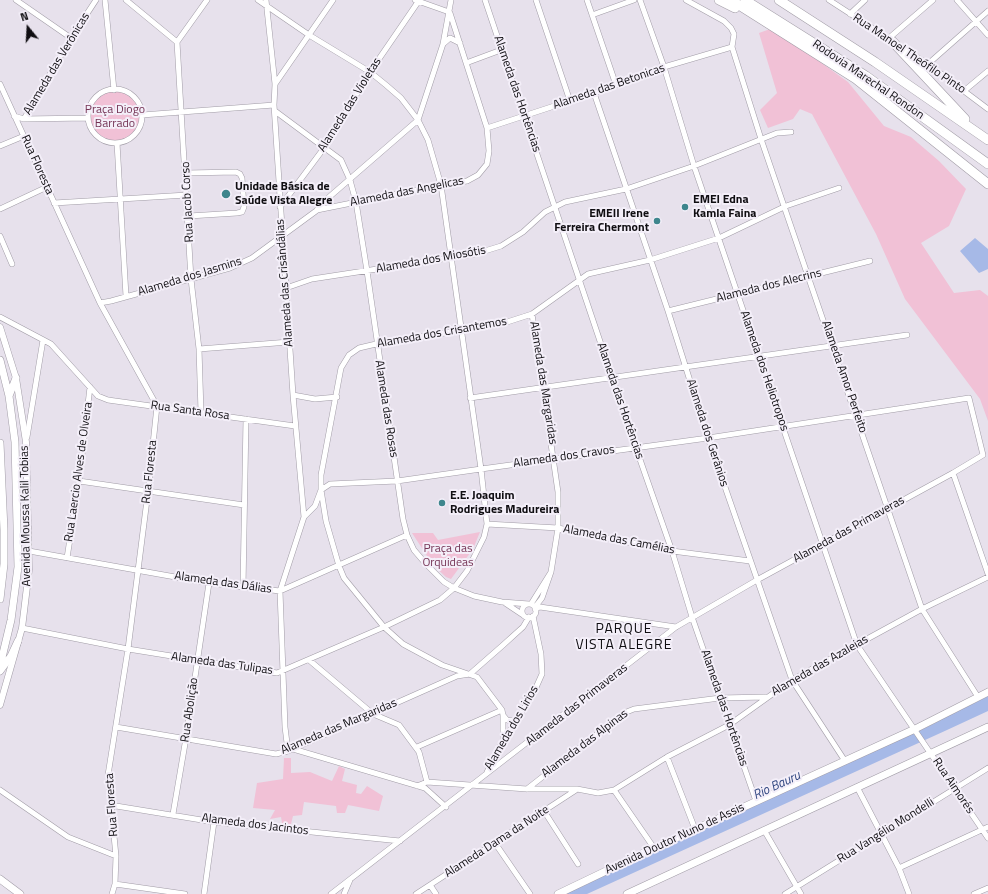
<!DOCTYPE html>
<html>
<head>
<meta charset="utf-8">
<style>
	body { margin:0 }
	#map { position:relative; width:988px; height:894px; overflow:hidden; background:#e7e1ec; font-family:"Titillium Web",sans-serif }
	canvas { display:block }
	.north { position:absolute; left:8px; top:8px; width:40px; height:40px; -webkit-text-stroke:3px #f4eff9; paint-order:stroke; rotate:342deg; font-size:11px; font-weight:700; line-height:16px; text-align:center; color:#100e12 }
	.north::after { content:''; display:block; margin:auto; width:14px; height:18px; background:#100e12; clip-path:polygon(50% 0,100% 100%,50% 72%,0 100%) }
</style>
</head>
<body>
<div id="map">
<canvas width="988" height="894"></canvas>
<div class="north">N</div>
</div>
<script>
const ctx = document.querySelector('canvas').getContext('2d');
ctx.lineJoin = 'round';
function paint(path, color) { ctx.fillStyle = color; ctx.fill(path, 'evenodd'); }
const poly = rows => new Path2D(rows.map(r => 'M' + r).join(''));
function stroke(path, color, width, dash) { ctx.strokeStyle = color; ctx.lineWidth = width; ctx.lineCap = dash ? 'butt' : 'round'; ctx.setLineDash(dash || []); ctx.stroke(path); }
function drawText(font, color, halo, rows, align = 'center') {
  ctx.font = font + ' "Titillium Web",sans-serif'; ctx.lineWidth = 4; ctx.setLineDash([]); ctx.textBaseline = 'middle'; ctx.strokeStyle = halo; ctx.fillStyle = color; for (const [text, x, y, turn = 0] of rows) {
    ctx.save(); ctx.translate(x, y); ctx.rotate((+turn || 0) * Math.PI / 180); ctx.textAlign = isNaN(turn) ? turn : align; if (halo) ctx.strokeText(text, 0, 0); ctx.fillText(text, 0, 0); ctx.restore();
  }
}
const green = poly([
	[773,28,848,82,884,126,911,137,939,161,966,189,949,226,921,243,954,293,980,290,988,296,988,421,980,399,905,299,876,234,812,114,800,109,793,119,768,128,760,110,777,93,759,33],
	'89 116a26 26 0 1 1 52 0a26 26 0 1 1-52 0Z',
	[480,532,473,549,451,579,446,577,433,565,412,533,433,533,438,540],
	[284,758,291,758,291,773,310,772,332,781,339,766,345,769,342,781,357,785,356,793,361,794,367,786,383,796,379,811,348,805,345,813,337,813,336,806,304,802,302,815,293,816,291,824,282,823,281,817,270,819,275,810,253,808,257,783,283,779]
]);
const water = poly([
	[975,238,988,249,988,269,979,273,960,251],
	[988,695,988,711,947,730,587,894,561,894,929,726]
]);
const minor = poly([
	[16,0,71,38],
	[105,0,114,90],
	[126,0,177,42],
	[266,0,275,84,274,105,293,395,304,517],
	[415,0,449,12],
	[485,0,636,448,672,551,692,617,756,801],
	[536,0,570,101],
	[587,0,616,85],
	[640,0,664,67,694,166,857,645,988,838],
	[686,0,724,21,731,28,734,34,732,47,761,139,922,609,978,697],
	[829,0,894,42],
	[957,0,988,35],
	[850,14,865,0],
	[592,15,634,0],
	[888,39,933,0],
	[443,44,450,38,460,43],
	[902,48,928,64,988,109],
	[466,63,501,50],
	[928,64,988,11],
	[0,84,100,303,157,406,148,492,128,649,108,775,116,856,115,884,112,894],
	[275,84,333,0],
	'88 116a27 27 0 1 1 54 0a27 27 0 1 1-54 0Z',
	[964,91,988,71],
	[594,93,668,311,708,438,792,680,845,761],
	[275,111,341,160,350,180,356,202,367,271,403,519,407,535,414,550,426,564,444,582,454,588,474,596,502,602,529,604],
	[142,115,274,105],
	[14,116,24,119,71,38,96,0],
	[24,119,88,118],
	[487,128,594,93,664,67,732,47],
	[117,143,126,296],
	[0,146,24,136],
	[187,173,236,172,240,174,242,178,244,207,242,212,237,213,189,216],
	[54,203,187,195],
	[280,207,324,148,370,72,418,2],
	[0,209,47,187],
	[317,210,441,185,467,181,478,175,487,164,489,151,487,128,450,13],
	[0,236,12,264],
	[286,288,312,279,475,254,501,246,523,232,545,212,565,202,626,189,694,166,777,133,791,132],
	[100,303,111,301,230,268,252,258,316,211,328,198,418,120,443,44,451,0],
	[668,311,870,261],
	[532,314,558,492,558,528,551,572],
	[0,317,51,344,98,396,108,400,295,426],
	[199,349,289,342],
	[293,395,315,399,337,397],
	[470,398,907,335],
	[201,412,199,349,191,279,177,42,207,0],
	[27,437,43,340],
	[953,473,988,574],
	[79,481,244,505],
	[321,490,330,484,397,481,481,469,708,438,969,398,983,455,953,473,757,580,676,627,331,894],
	[487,524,558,528,672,551,750,561],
	[29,551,209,583,280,591,407,535],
	[67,558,79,481,90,387],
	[243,587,246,419],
	[505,603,523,615],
	[531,604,551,572,542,598,535,607],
	'522 611a7 7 0 1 1 14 0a7 7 0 1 1-14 0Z',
	[535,609,540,607,676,627],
	[22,628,128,649,277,673,384,627,440,600,454,588,467,571,484,537,487,524,481,469,441,185,428,140,418,120,401,98,386,85,370,72,309,35,258,0],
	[309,660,373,714,399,725,419,752,427,782,417,786],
	[503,715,507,720,512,721,517,718],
	[116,727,276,754,288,751,457,676,470,674,502,646,523,627,529,617],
	[503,742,503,715,502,710,477,677,442,665,403,644,384,627,344,578,339,566,326,521,321,490,321,475,341,368,349,355,359,348,376,344,501,324,532,314,588,274,650,260,719,238,786,206,839,188],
	[417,747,502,710],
	[293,749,425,788,446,807],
	[288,751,285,727,280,591,304,517,315,506,321,490],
	[667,757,695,829],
	[487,772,500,746,534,692,542,674,541,654,533,616],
	[427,782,527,789,577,789,598,793,614,790,667,757,729,725,792,680,922,609,988,577],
	[857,787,899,868,909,894],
	[527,789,624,713,634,709,720,698,766,697],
	[0,790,68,837,116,856],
	[614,790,654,848],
	[110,805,214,822,400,841],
	[544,811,578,864],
	[173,814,186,738,209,583],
	[764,830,801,894],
	[495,843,530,894],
	[899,868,988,827],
	[115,884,185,894],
	[430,885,436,894],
	[204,894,214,822],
	[344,894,350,880],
	[416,894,576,790],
	[785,894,988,768],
	[974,894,988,888]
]);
const tertiary = poly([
	[0,327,16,378,26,442,29,570,22,628,0,705]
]);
const secondary = poly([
	[0,360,9,396,15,442,18,567,11,620,0,666],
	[9,396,16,378],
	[0,443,4,530,4,564,0,599],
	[0,671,11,656,18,641],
	[0,879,20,894],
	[558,894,654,848,915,729,988,692],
	[627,894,988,727]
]);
const motorway = poly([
	[719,0,735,8],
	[731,0,856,79,988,184],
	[745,0,866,76,988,164],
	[779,0,875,62,988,140],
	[892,41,965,119]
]);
const markers = [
	[226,194,5,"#3e868d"],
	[685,207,4,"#3e868d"],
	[657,221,4,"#3e868d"],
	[442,503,4,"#3e868d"]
];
const streetNames = [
	["Rua Manoel Theófilo Pinto",909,54,34],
	["Alameda das Verônicas",57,64,-59],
	["Rodovia Marechal Rondon",868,80,34],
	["Alameda das Betonicas",609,87,-19],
	["Alameda das Hortências",517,94,71],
	["Alameda das Violetas",350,105,-58],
	["Rua Floresta",37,165,66],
	["Alameda das Angelicas",407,192,-11],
	["Rua Jacob Corso",188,202,-93],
	["Alameda dos Miosótis",431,260,-10],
	["Alameda dos Jasmins",190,277,-17],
	["Alameda das Crisândálias",285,283,-94],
	["Alameda dos Alecrins",769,286,-14],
	["Alameda dos Crisantemos",442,333,-10],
	["Alameda dos Heliotropos",764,371,71],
	["Alameda Amor Perfeito",844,377,71],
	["Alameda das Margaridas",543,383,81],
	["Alameda das Hortências",620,401,71],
	["Alameda das Rosas",386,409,81],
	["Rua Santa Rosa",190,411,8],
	["Alameda dos Gerânios",707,433,72],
	["Alameda dos Cravos",564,457,-8],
	["Rua Laercio Alves de Olveira",79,472,-82],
	["Rua Floresta",150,472,-84],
	["Avenida Moussa Kalil Tobias",26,516,-91],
	["Alameda das Primaveras",849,530,-29],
	["Alameda das Camélias",619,540,11],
	["Alameda das Dálias",223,583,8],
	["Alameda das Tulipas",222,664,8],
	["Alameda das Azaleias",820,666,-30],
	["Alameda das Primaveras",577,705,-38],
	["Alameda das Hortências",724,708,71],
	["Rua Abolição",190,710,-82],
	["Alameda das Margaridas",339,727,-23],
	["Alameda dos Lirios",512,728,-60],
	["Alameda das Alpinas",585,744,-37],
	["Rua Aimorés",953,786,56],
	["Rua Floresta",112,805,-94],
	["Alameda dos Jacintos",255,825,7],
	["Rua Vangélio Mondelli",886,831,-32],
	["Avenida Doutor Nuno de Assis",675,839,-25],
	["Alameda Dama da Noite",497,842,-33]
];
const parkNames = [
	["Praça Diogo",115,110],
	["Barrado",115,124],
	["Praça das",448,549],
	["Orquideas",448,563]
];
const poiNames = [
	["Unidade Básica de",235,187],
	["Saúde Vista Alegre",235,201],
	["EMEI Edna",693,200],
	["Kamla Faina",693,214],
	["EMEII Irene",649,214,"right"],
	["Ferreira Chermont",649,228,"right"],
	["E.E. Joaquim",450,496],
	["Rodrigues Madureira",450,510]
];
const waterNames = [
	["Rio Bauru",777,786,-25]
];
const quarterNames = [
	["PARQUE",624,630],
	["VISTA ALEGRE",624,646]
];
paint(green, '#f1c1d6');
paint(water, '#a6b9e7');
stroke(minor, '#a19ca6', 6);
stroke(tertiary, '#a19ca6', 7);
stroke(secondary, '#a19ca6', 8);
stroke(motorway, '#a19ca6', 10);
stroke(minor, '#fff', 5);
stroke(tertiary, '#fff', 6);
stroke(secondary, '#fff', 7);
stroke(motorway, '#fff', 9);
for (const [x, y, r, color] of markers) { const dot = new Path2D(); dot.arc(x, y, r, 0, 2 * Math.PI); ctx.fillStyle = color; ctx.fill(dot); stroke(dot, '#f4eff9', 1.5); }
drawText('12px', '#100e12', '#f4eff9', streetNames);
drawText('12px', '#753455', '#f4eff9', parkNames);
drawText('bold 12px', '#100e12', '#f4eff9', poiNames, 'left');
drawText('italic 13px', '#334982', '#f4eff9', waterNames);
ctx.letterSpacing = '1px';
drawText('14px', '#100e12', '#f4eff9', quarterNames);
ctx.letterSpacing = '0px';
</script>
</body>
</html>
